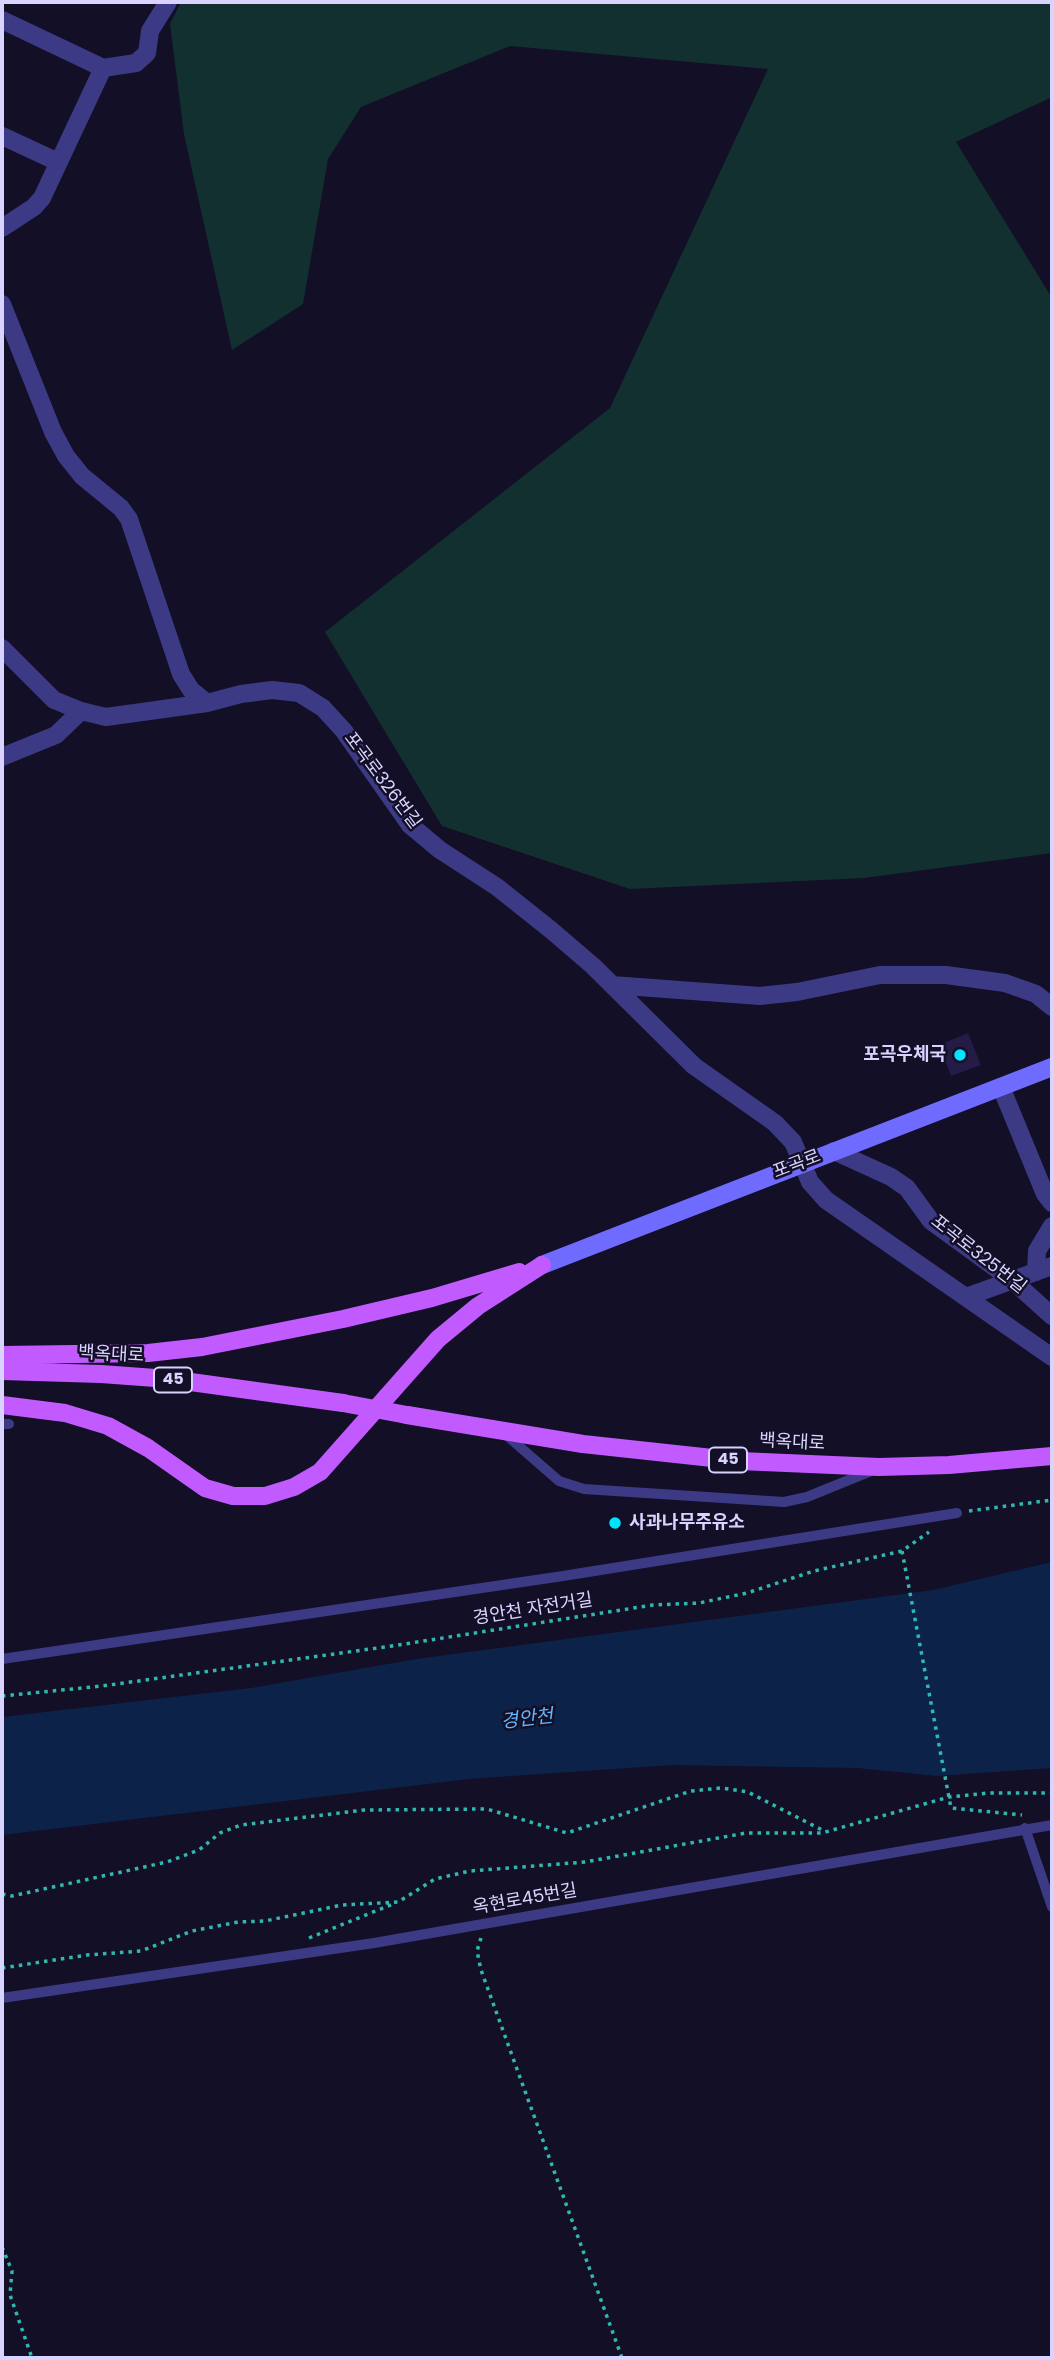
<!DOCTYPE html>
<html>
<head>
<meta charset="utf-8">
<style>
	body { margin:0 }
	#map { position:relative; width:1054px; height:2360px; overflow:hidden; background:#130f26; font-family:Poppins,sans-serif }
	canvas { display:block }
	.frame { position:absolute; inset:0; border:4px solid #d9d4ff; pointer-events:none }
</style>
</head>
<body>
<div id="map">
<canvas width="1054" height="2360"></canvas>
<div class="frame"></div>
</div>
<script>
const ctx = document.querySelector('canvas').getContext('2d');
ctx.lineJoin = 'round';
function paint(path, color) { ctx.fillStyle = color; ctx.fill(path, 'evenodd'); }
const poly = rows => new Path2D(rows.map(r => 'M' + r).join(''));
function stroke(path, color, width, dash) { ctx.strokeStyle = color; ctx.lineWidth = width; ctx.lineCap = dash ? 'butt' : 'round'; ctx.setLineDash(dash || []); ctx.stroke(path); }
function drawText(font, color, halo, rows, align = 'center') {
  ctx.font = font + ' Poppins,"Noto Sans KR",sans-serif'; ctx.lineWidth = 5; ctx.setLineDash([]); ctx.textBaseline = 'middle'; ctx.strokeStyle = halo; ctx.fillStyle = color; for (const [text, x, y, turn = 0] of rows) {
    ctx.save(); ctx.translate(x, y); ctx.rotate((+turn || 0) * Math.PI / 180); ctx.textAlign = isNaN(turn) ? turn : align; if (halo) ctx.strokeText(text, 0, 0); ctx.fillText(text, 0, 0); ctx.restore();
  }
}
const green = poly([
	[181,2,1052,2,1052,97,956,142,1052,298,1052,853,864,878,630,889,442,826,325,632,610,408,768,69,510,46,361,107,328,159,303,304,232,350,184,134,170,24]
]);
const water = poly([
	[1052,1562,1052,1768,937,1776,857,1768,671,1765,469,1779,2,1835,2,1717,251,1688,416,1659,933,1590]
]);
const building = poly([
	[968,1033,981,1065,951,1076,939,1045]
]);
const path = poly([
	[969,1511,1052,1500],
	[902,1551,951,1808,1022,1815],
	[2,1696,102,1686,392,1646,653,1605,699,1603,747,1593,814,1571,902,1551,929,1532],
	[2,1894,12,1896,167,1862,199,1850,220,1833,241,1825,364,1810,487,1809,567,1833,691,1791,721,1788,748,1792,824,1831],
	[309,1938,393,1904],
	[481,1938,477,1951,481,1970,622,2358],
	[2,1968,87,1955,141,1951,192,1931,238,1922,265,1921,342,1905,398,1902,435,1879,470,1871,585,1862,746,1833,822,1833,949,1797,989,1793,1052,1793],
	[2,2247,12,2271,10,2295,32,2358]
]);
const lane = poly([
	[2,1424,9,1424],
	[505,1434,559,1481,584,1489,784,1502,807,1497,871,1471],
	[2,1659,563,1576,957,1513],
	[1025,1828,1052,1907],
	[2,1998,374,1943,1052,1825]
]);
const street = poly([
	[2,20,103,68,136,63,147,53,150,31,168,2],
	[2,136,58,162],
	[2,228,34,207,42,198,103,68],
	[2,304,53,432,66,456,82,476,121,508,129,519,181,674,191,690,207,703],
	[2,648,54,700,81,711,106,717,207,703,241,694,272,690,299,693,323,708,344,731,410,825,440,850,497,887,551,930,593,966,694,1066,775,1123,793,1142,810,1182,826,1200,1052,1357],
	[2,757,56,735,81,711],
	[612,985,760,996,797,992,880,975,946,975,1005,983,1036,994,1052,1007],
	[1001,1087,1045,1194,1052,1203],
	[834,1151,891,1177,907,1188,931,1221,1012,1280,1052,1316],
	[1036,1272,1037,1251,1052,1226],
	[966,1297,1052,1266]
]);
const secondary = poly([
	[542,1265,1052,1067]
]);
const primary = poly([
	[2,1355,148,1353,202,1347,343,1319,432,1298,519,1272],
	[2,1371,101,1374,169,1379,343,1403],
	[2,1405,65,1413,108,1426,148,1448,205,1488,233,1496,265,1496,294,1487,320,1472,438,1339,478,1306,542,1265],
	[407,1415,583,1444,740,1461,879,1467,949,1465,1052,1456]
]);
const primaryBridge = poly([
	[343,1403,407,1415]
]);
const markers = [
	[960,1055,7,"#00e5ff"],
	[615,1523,7,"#00e5ff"]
];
const shields = [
	[173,1380,38],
	[728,1460,38]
];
const shieldNames = [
	["45",173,1380],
	["45",728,1460]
];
const streetNames = [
	["포곡로326번길",382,781,53],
	["포곡로",797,1165,-21],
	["포곡로325번길",978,1255,38],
	["백옥대로",111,1355,3],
	["백옥대로",792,1443,3],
	["경안천 자전거길",533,1610,-9],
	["옥현로45번길",525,1900,-10]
];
const poiNames = [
	["포곡우체국",946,1055],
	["사과나무주유소",629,1523,"left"]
];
const waterNames = [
	["경안천",527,1720,-7]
];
paint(green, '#12302f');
paint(water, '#0c2248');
paint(building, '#241b47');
stroke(path, '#2fb8b0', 3.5, [3.5, 5]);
stroke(lane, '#3d3a85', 10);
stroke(street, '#3d3a85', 18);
stroke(secondary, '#6f6bff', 18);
stroke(primary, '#c25bff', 18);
stroke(primaryBridge, '#c25bff', 18);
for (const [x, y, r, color] of markers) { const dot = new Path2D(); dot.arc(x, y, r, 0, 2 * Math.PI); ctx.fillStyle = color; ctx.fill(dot); stroke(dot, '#130f26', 2.5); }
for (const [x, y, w] of shields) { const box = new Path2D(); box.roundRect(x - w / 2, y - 12.5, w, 25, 5); ctx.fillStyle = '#130f26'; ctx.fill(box); stroke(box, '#d9d4ff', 2); }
drawText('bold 16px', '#d9d4ff', null, shieldNames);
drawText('18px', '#d9d4ff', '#130f26', streetNames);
drawText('bold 18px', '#d9d4ff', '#130f26', poiNames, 'right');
drawText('italic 19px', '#62b6ff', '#130f26', waterNames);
</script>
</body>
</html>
